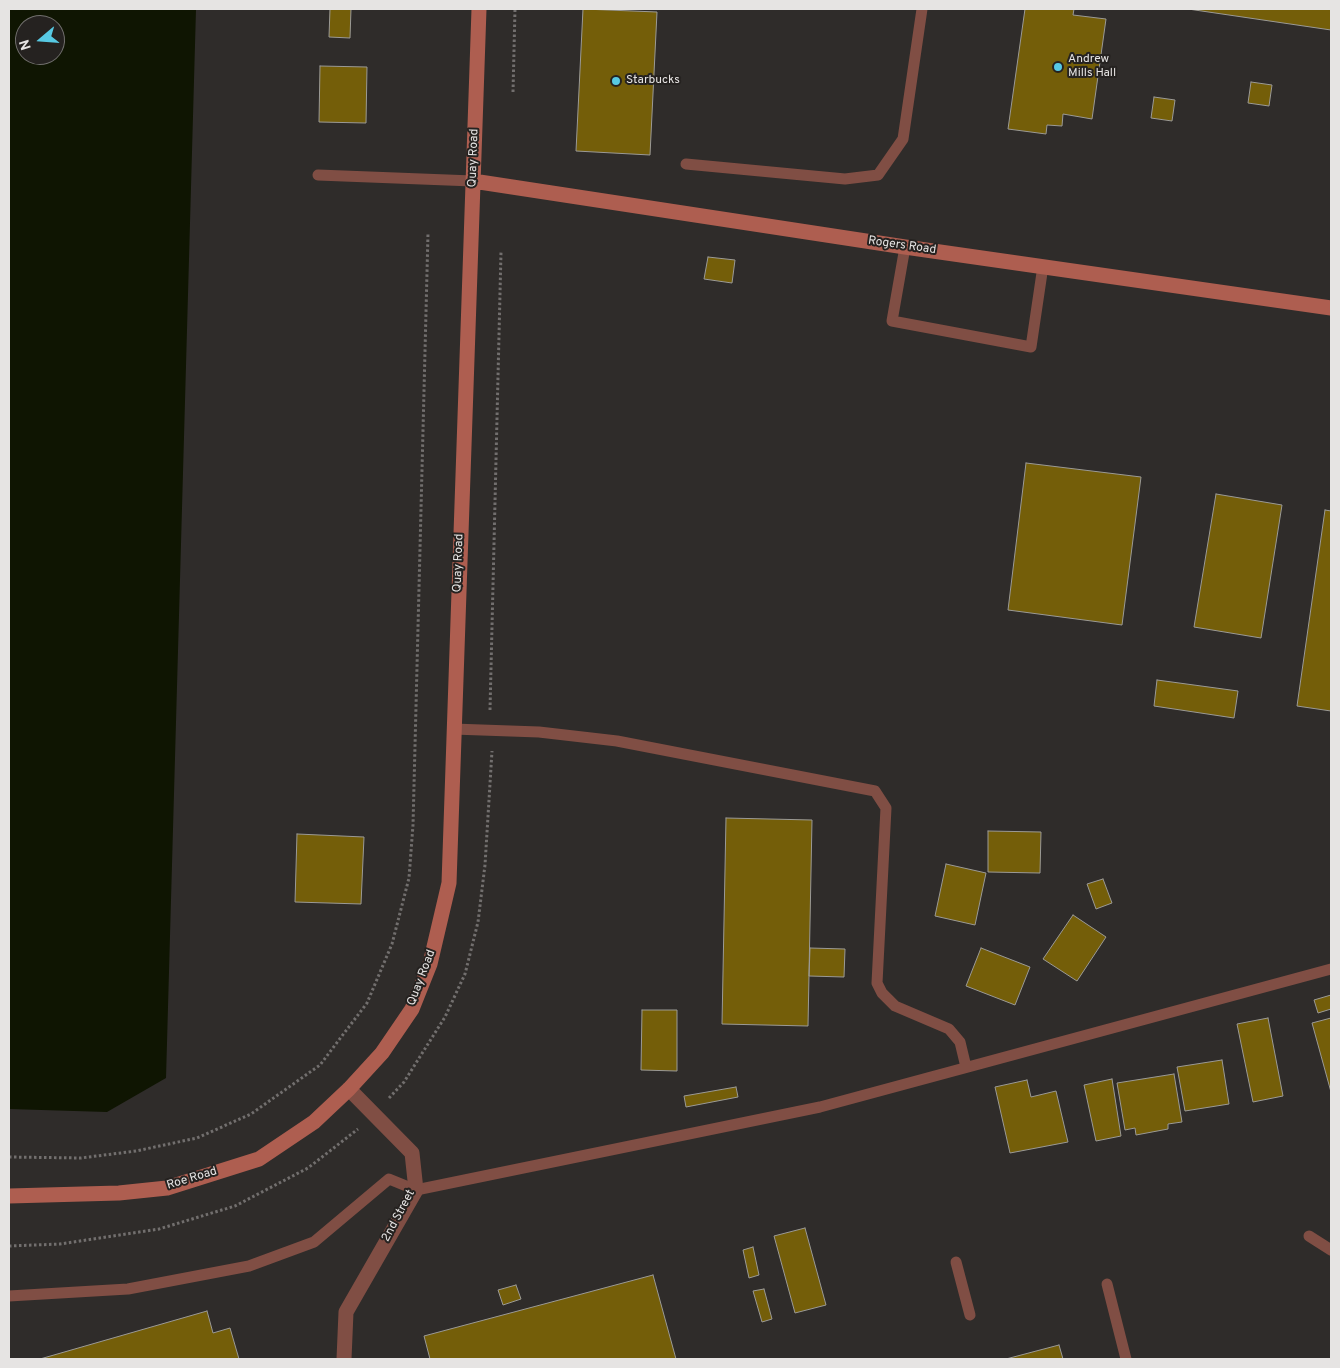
<!DOCTYPE html>
<html>
<head>
<meta charset="utf-8">
<style>
	body { margin:0 }
	#map { position:relative; width:1340px; height:1368px; overflow:hidden; background:#2f2c2a; font-family:Overpass,sans-serif }
	canvas { display:block }
	.frame { position:absolute; inset:0; border:10px solid #e6e4e3; pointer-events:none }
	.north { position:absolute; left:15px; top:15px; width:50px; height:50px; box-sizing:border-box; background:#252220; border:1px solid #72706e; border-radius:50%; rotate:252deg; font-size:14px; font-weight:700; line-height:20px; text-align:center; color:#e6e4e3 }
	.north::after { content:''; display:block; margin:auto; width:18px; height:22px; background:#57c9e3; clip-path:polygon(50% 0,100% 100%,50% 72%,0 100%) }
</style>
</head>
<body>
<div id="map">
<canvas width="1340" height="1368"></canvas>
<div class="frame"></div>
<div class="north">N</div>
</div>
<script>
const ctx = document.querySelector('canvas').getContext('2d');
ctx.lineJoin = 'round';
function paint(path, color) { ctx.fillStyle = color; ctx.fill(path, 'evenodd'); }
const poly = rows => new Path2D(rows.map(r => 'M' + r).join(''));
function stroke(path, color, width, dash) { ctx.strokeStyle = color; ctx.lineWidth = width; ctx.lineCap = dash ? 'butt' : 'round'; ctx.setLineDash(dash || []); ctx.stroke(path); }
function drawText(font, color, halo, rows, align = 'center') {
  ctx.font = font + ' Overpass,sans-serif'; ctx.lineWidth = 4; ctx.setLineDash([]); ctx.textBaseline = 'middle'; ctx.strokeStyle = halo; ctx.fillStyle = color; for (const [text, x, y, turn = 0] of rows) {
    ctx.save(); ctx.translate(x, y); ctx.rotate((+turn || 0) * Math.PI / 180); ctx.textAlign = isNaN(turn) ? turn : align; if (halo) ctx.strokeText(text, 0, 0); ctx.fillText(text, 0, 0); ctx.restore();
  }
}
const water = poly([
	[9,9,196,9,166,1078,107,1112,9,1109],
	[25,25,55,25,55,55,25,55]
]);
const building = poly([
	[330,9,351,9,350,38,329,37,330,9],
	[583,9,657,12,650,155,576,151,583,9],
	[1025,9,1074,9,1073,15,1106,19,1092,119,1063,114,1062,126,1047,125,1046,134,1008,129,1025,9],
	[1188,9,1331,9,1331,30,1188,9],
	[320,66,367,67,366,123,319,122,320,66],
	[1251,82,1272,85,1269,106,1248,103,1251,82],
	[1154,97,1175,100,1172,121,1151,118,1154,97],
	[708,257,735,260,732,283,704,279,708,257],
	[1026,463,1141,477,1122,625,1008,610,1026,463],
	[1216,494,1282,505,1261,638,1194,627,1216,494],
	[1325,510,1331,511,1331,711,1297,706,1325,510],
	[1157,680,1238,691,1234,718,1154,706,1157,680],
	[726,818,812,820,808,1026,722,1024,726,818],
	[988,831,1041,832,1040,873,988,872,988,831],
	[297,834,364,837,361,904,295,902,297,834],
	[946,864,986,873,975,925,935,916,946,864],
	[1103,879,1112,903,1096,909,1087,884,1103,879],
	[1073,915,1106,937,1077,981,1043,959,1073,915],
	[810,948,845,949,844,977,809,976,810,948],
	[981,948,1030,967,1015,1005,966,986,981,948],
	[1331,995,1331,1009,1318,1013,1314,1000,1331,995],
	[642,1010,677,1010,677,1071,641,1070,642,1010],
	[1268,1018,1283,1096,1253,1102,1237,1024,1268,1018],
	[1331,1018,1331,1092,1312,1023,1331,1018],
	[1222,1060,1229,1104,1185,1111,1177,1067,1222,1060],
	[1174,1074,1182,1122,1168,1124,1168,1129,1136,1135,1135,1128,1125,1130,1117,1083,1174,1074],
	[1112,1079,1121,1136,1096,1141,1084,1085,1112,1079],
	[1027,1080,1031,1097,1056,1091,1068,1142,1010,1153,995,1087,1027,1080],
	[736,1087,738,1097,686,1107,684,1096,736,1087],
	[805,1228,826,1305,795,1313,774,1236,805,1228],
	[753,1247,759,1275,749,1278,743,1250,753,1247],
	[653,1275,676,1359,430,1359,424,1336,653,1275],
	[516,1285,521,1299,503,1305,498,1290,516,1285],
	[764,1289,772,1319,762,1322,753,1291,764,1289],
	[207,1311,213,1333,230,1328,239,1359,40,1359,207,1311],
	[1059,1345,1063,1359,1006,1359,1059,1345]
]);
const path = poly([
	[513,92,515,9],
	[490,710,501,252],
	[389,1098,404,1082,445,1017,465,974,478,922,485,865,492,751],
	[9,1157,81,1158,136,1151,197,1138,251,1114,320,1065,367,1003,392,944,409,878,413,825,428,233],
	[9,1246,60,1244,159,1229,235,1206,308,1168,358,1129]
]);
const lane = poly([
	[686,164,845,179,878,175,903,139,922,9],
	[318,175,473,181],
	[905,247,892,321,1031,347,1043,266],
	[453,729,539,732,617,741,875,791,886,808,877,983,882,993,895,1006,949,1029,960,1042,966,1067],
	[1309,1236,1331,1250],
	[956,1262,970,1315],
	[1107,1284,1126,1359],
	[9,1296,128,1289,249,1266,314,1242,389,1179,416,1190,820,1107,1331,969]
]);
const street = poly([
	[344,1359,346,1312,416,1190,412,1153,349,1089]
]);
const secondary = poly([
	[473,181,905,247,1331,308],
	[9,1196,119,1193,167,1188,259,1159,314,1122,349,1089,382,1053,412,1009,430,964,449,883,479,9]
]);
const markers = [
	[1058,67,5,"#57c9e3"],
	[616,81,5,"#57c9e3"]
];
const poiNames = [
	["Andrew",1068,60],
	["Mills Hall",1068,74],
	["Starbucks",626,81]
];
const streetNames = [
	["Quay Road",474,158,-88],
	["Rogers Road",902,246,8],
	["Quay Road",459,563,-88],
	["Quay Road",422,978,-69],
	["Roe Road",192,1179,-17],
	["2nd Street",399,1216,-62]
];
paint(water, '#0f1502');
paint(building, '#745e09');
stroke(building, '#9b9a96', 1);
stroke(path, '#726f6e', 3, [2.5, 2.5]);
stroke(lane, '#804e44', 11);
stroke(street, '#804e44', 15);
stroke(secondary, '#ae5e50', 15);
for (const [x, y, r, color] of markers) { const dot = new Path2D(); dot.arc(x, y, r, 0, 2 * Math.PI); ctx.fillStyle = color; ctx.fill(dot); stroke(dot, '#252220', 2); }
drawText('12px', '#e6e4e3', '#252220', poiNames, 'left');
drawText('12px', '#e6e4e3', '#252220', streetNames);
</script>
</body>
</html>
